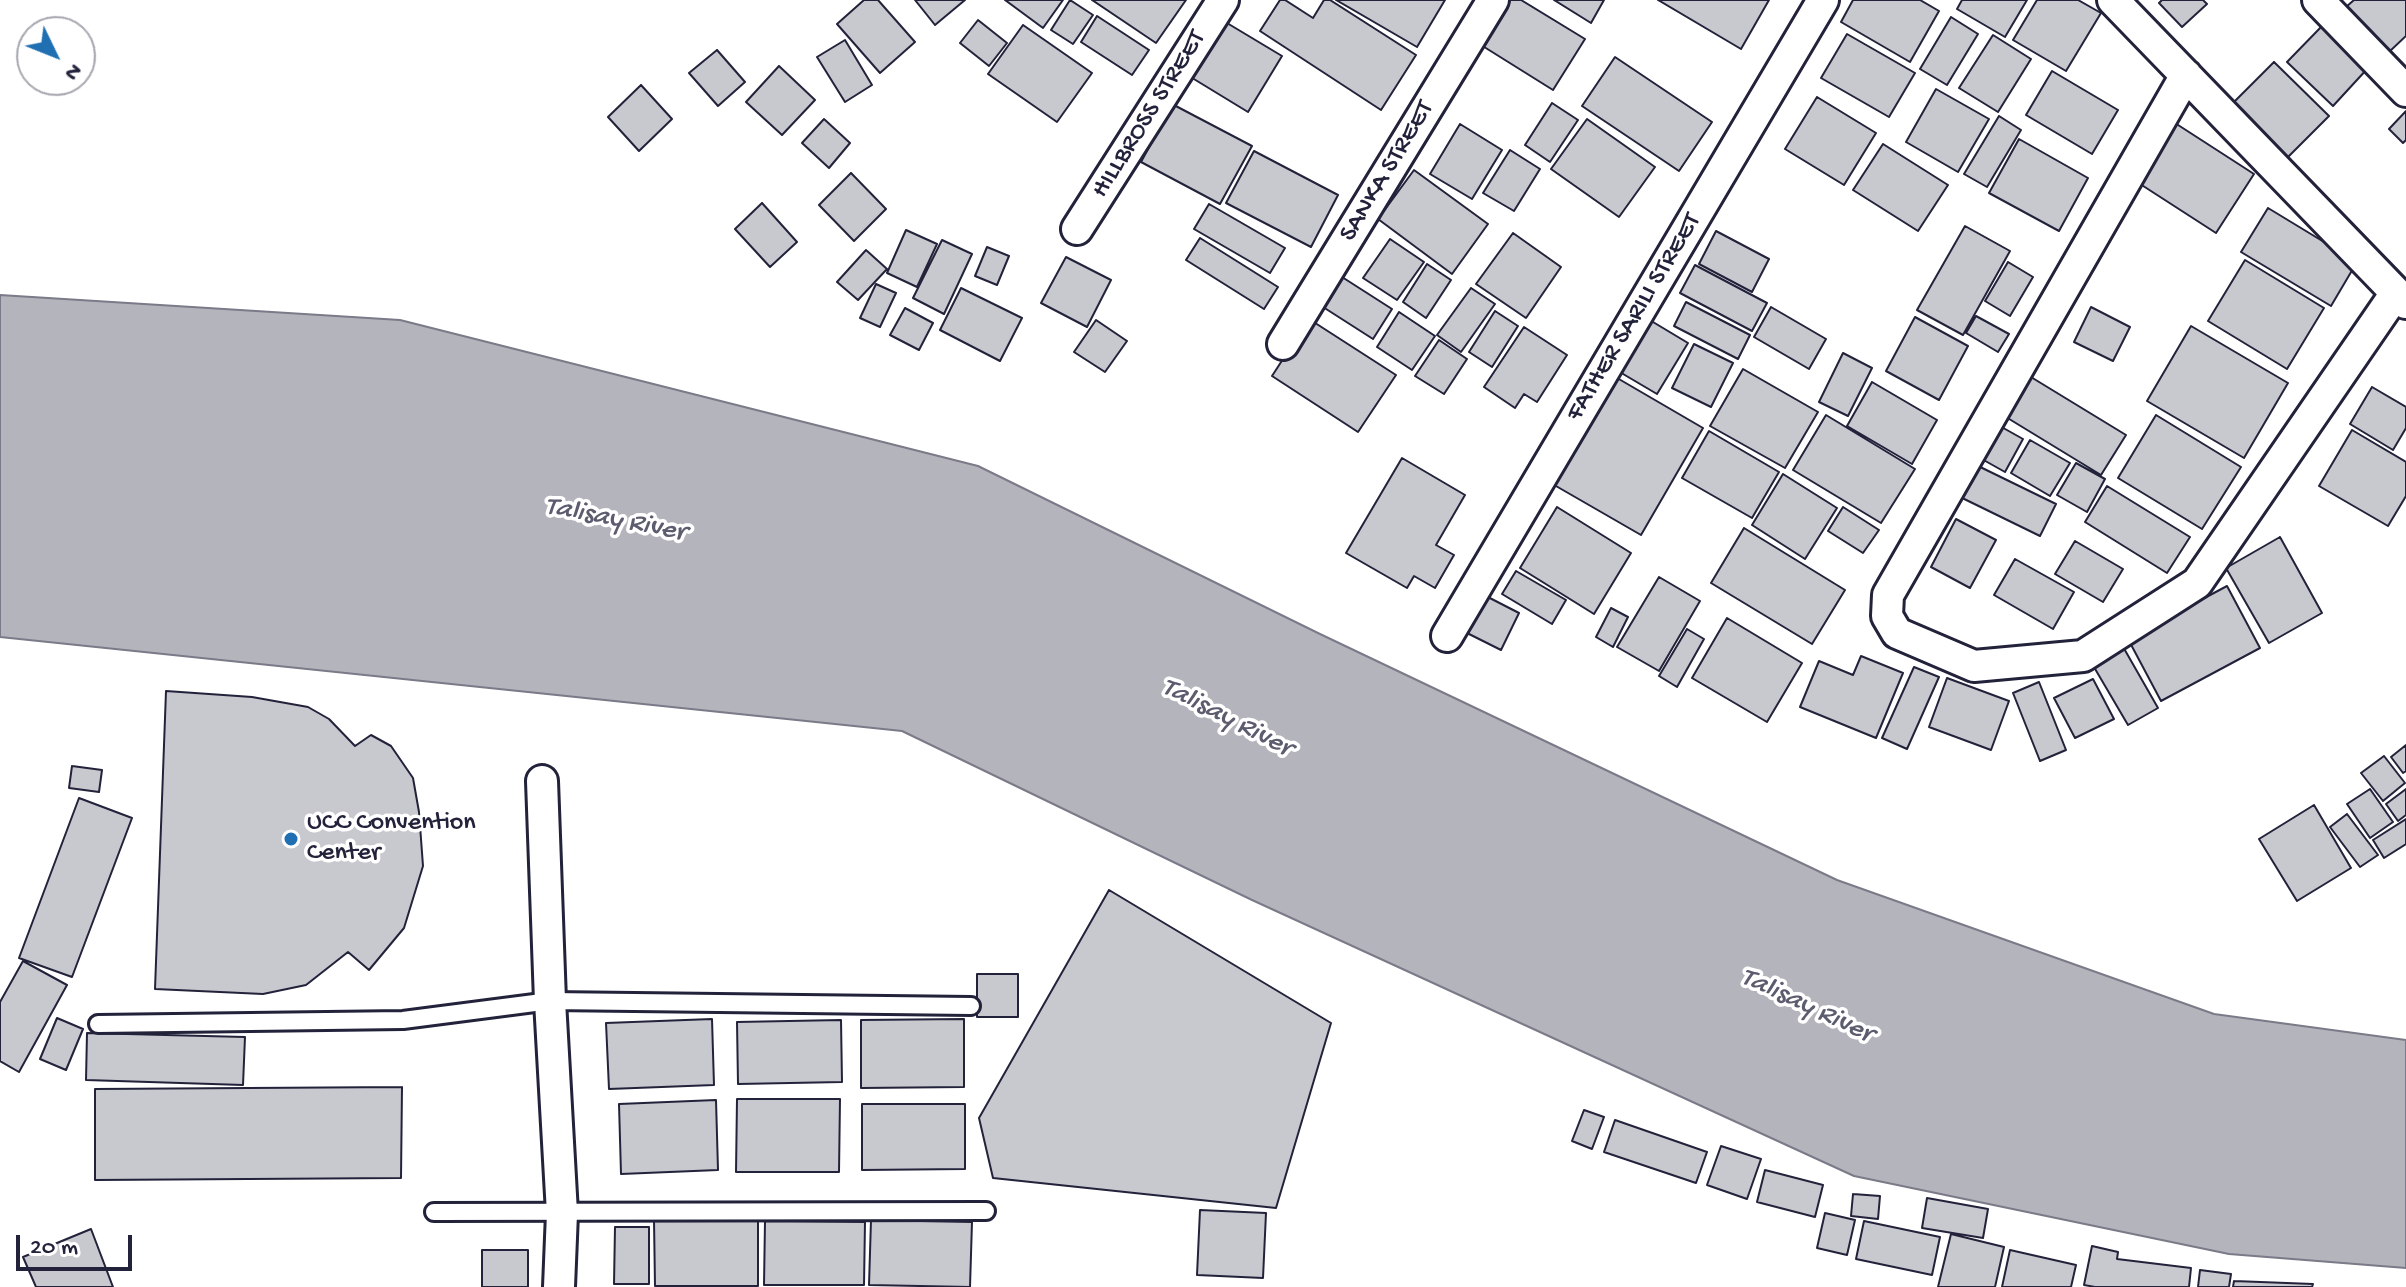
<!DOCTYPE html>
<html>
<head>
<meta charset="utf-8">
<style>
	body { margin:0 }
	#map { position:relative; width:2406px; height:1287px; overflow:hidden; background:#fff; font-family:"Gochi Hand",sans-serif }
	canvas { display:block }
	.north { position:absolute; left:16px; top:16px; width:80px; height:80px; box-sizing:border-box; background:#fff; border:2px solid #a7a7b1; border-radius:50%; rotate:133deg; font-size:22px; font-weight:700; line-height:32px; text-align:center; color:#22223b }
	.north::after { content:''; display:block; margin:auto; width:28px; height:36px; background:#1f6fb2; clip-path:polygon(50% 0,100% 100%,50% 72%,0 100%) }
	.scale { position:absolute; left:16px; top:1235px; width:116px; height:36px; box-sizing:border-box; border:4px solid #22223b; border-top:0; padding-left:10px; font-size:24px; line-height:28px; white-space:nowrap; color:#22223b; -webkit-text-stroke:6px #fff; paint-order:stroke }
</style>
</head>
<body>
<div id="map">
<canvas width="2406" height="1287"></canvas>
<div class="north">N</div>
<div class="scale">20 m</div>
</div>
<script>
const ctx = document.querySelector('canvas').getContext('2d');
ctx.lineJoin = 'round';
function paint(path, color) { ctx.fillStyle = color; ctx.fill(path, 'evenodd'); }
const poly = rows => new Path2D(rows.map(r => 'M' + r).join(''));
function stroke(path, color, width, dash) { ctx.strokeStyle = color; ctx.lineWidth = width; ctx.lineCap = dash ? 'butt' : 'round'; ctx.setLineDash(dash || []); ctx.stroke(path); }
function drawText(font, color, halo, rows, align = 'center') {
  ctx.font = font + ' "Gochi Hand",sans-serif'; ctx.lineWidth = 7; ctx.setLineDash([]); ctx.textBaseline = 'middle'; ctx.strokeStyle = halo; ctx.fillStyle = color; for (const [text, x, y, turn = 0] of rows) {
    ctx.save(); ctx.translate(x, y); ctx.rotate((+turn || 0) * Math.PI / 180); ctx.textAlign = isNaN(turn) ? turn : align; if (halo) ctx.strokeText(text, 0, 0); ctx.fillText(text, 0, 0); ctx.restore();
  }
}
const water = poly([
	[0,295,400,320,978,466,1320,634,1837,880,2214,1014,2406,1040,2406,1268,2229,1254,1854,1176,1252,900,902,731,0,637,0,295]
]);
const building = poly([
	[864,0,878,0,915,42,880,73,837,24,864,0],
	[915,0,965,0,935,25,915,0],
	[1005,0,1063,0,1043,28,1005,0],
	[1070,0,1093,15,1073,44,1051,30,1070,0],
	[1092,0,1186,0,1156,43,1092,0],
	[1280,0,1285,0,1313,18,1324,0,1330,0,1416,55,1381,110,1260,31,1280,0],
	[1336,0,1445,0,1417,47,1336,0],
	[1509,0,1521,0,1585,39,1553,90,1481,45,1509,0],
	[1554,0,1604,0,1591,23,1554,0],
	[1658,0,1769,0,1741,49,1658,0],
	[1853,0,1920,0,1939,11,1910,62,1841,22,1853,0],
	[1962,0,2027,0,2005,37,1957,9,1962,0],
	[2037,0,2078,0,2101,13,2066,71,2013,40,2037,0],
	[2162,0,2203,0,2207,4,2182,27,2159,3,2162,0],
	[2354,0,2406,0,2406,36,2389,52,2346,7,2354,0],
	[1097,16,1149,50,1132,75,1081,42,1097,16],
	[1217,17,1282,56,1248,112,1184,73,1217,17],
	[1951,17,1978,34,1947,85,1920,69,1951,17],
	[978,20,1007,43,989,66,960,43,978,20],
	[1023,25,1092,73,1057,122,988,74,1023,25],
	[2323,25,2368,68,2333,106,2287,62,2323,25],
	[1847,34,1915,73,1889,117,1821,78,1847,34],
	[1993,35,2031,59,1998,112,1959,88,1993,35],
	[845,40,872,85,845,102,817,57,845,40],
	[717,50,745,82,718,106,689,73,717,50],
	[1615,57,1712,122,1679,171,1582,106,1615,57],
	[2274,62,2329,116,2286,159,2232,104,2274,62],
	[779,66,815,100,782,135,746,102,779,66],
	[2052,71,2118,110,2092,154,2026,115,2052,71],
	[641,85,672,119,639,151,608,117,641,85],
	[1936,89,1989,119,1958,172,1906,142,1936,89],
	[1817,97,1876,133,1844,185,1785,149,1817,97],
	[1552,103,1578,120,1550,162,1525,145,1552,103],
	[1172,104,1252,146,1220,204,1141,162,1172,104],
	[2406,111,2406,140,2403,143,2389,129,2406,111],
	[1999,116,2021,130,1987,187,1964,174,1999,116],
	[824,119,850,143,829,168,802,143,824,119],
	[1587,119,1655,167,1619,217,1551,169,1587,119],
	[2175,123,2254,174,2216,233,2137,182,2175,123],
	[1460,124,1502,150,1472,199,1430,174,1460,124],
	[2019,139,2088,178,2059,231,1989,193,2019,139],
	[1883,144,1948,185,1918,231,1853,190,1883,144],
	[1510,150,1540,169,1514,211,1483,193,1510,150],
	[1254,151,1338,195,1311,247,1226,203,1254,151],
	[1414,170,1488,224,1452,274,1378,219,1414,170],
	[851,173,886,209,854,241,819,205,851,173],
	[762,203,797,242,770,267,735,229,762,203],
	[1209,204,1285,248,1270,273,1194,229,1209,204],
	[2268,208,2357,262,2331,306,2241,252,2268,208],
	[1965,226,2010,251,1963,335,1917,310,1965,226],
	[906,230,937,244,917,287,887,273,906,230],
	[1716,231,1769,259,1752,292,1699,264,1716,231],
	[1513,233,1561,267,1526,318,1476,284,1513,233],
	[1200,238,1278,287,1264,309,1186,260,1200,238],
	[1390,239,1424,262,1397,300,1363,278,1390,239],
	[942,240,972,254,944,314,913,298,942,240],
	[987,247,1009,256,997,285,975,276,987,247],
	[866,250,887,269,858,300,837,282,866,250],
	[1066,257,1111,280,1087,327,1041,303,1066,257],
	[2245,260,2324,308,2287,369,2208,321,2245,260],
	[2008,262,2033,277,2010,316,1985,301,2008,262],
	[1427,264,1451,280,1426,318,1403,302,1427,264],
	[1695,265,1767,303,1752,331,1680,293,1695,265],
	[1342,277,1392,309,1373,339,1323,307,1342,277],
	[876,284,896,293,880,327,860,318,876,284],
	[961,288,1022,318,1000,361,940,330,961,288],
	[1471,288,1495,304,1461,352,1437,335,1471,288],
	[1686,302,1750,335,1738,359,1674,326,1686,302],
	[1771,307,1826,339,1809,369,1754,337,1771,307],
	[2091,307,2130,327,2113,361,2074,342,2091,307],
	[905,308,933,323,919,350,890,335,905,308],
	[1495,311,1518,326,1492,367,1469,352,1495,311],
	[1399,312,1435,336,1412,370,1377,347,1399,312],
	[1976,316,2009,334,1998,352,1966,333,1976,316],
	[1915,317,1968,346,1939,400,1886,371,1915,317],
	[1309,319,1396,375,1358,432,1272,376,1309,319],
	[1648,319,1688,343,1657,394,1618,371,1648,319],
	[1096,320,1127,341,1105,372,1074,352,1096,320],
	[2191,326,2288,383,2244,458,2147,401,2191,326],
	[1524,327,1567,355,1537,402,1524,394,1515,408,1484,387,1524,327],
	[1439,340,1467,359,1444,394,1415,376,1439,340],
	[1694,344,1733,363,1711,407,1672,388,1694,344],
	[1843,353,1872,368,1848,416,1819,402,1843,353],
	[1743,369,1818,412,1785,468,1710,426,1743,369],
	[2026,374,2126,435,2101,475,2001,414,2026,374],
	[1612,375,1703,428,1641,535,1549,482,1612,375],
	[1872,382,1937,420,1912,464,1847,426,1872,382],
	[2372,387,2406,407,2406,428,2393,450,2350,424,2372,387],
	[1826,415,1915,469,1881,523,1793,470,1826,415],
	[2156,415,2241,467,2202,529,2118,478,2156,415],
	[1998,425,2023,439,2005,472,1980,458,1998,425],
	[2352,430,2406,462,2406,496,2388,526,2319,486,2352,430],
	[1709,431,1779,472,1752,518,1682,478,1709,431],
	[2030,440,2070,463,2050,496,2011,473,2030,440],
	[1402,458,1465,495,1436,545,1454,555,1435,588,1414,576,1407,588,1346,553,1402,458],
	[1970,462,2056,504,2040,536,1954,494,1970,462],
	[2076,463,2105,479,2087,512,2057,495,2076,463],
	[1783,474,1837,508,1805,559,1752,525,1783,474],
	[2107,486,2190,537,2167,573,2085,522,2107,486],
	[1557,507,1631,553,1594,614,1520,568,1557,507],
	[1843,507,1879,530,1863,553,1828,531,1843,507],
	[1956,519,1996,540,1970,588,1931,567,1956,519],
	[1744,528,1845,590,1812,644,1711,583,1744,528],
	[2280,537,2322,613,2269,643,2226,568,2280,537],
	[2075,541,2123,569,2103,602,2055,574,2075,541],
	[2015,559,2074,592,2053,629,1994,595,2015,559],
	[1516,571,1566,600,1552,624,1502,594,1516,571],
	[1659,577,1700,601,1659,671,1617,647,1659,577],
	[2227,586,2260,648,2161,701,2128,639,2227,586],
	[1482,594,1519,613,1501,650,1463,631,1482,594],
	[1611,608,1628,617,1613,647,1596,637,1611,608],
	[1727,618,1802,663,1767,722,1692,678,1727,618],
	[1687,629,1704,639,1677,687,1659,676,1687,629],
	[2122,645,2158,708,2128,725,2091,662,2122,645],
	[1861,656,1903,673,1876,738,1800,707,1819,661,1853,675,1861,656],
	[1914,667,1939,677,1907,749,1882,738,1914,667],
	[1947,678,2009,701,1991,750,1929,727,1947,678],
	[2093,679,2114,719,2075,738,2054,698,2093,679],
	[2039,682,2066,750,2040,761,2013,693,2039,682],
	[166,691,252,697,308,707,329,719,355,746,371,735,391,746,413,778,419,812,423,866,404,928,369,970,348,952,306,985,263,994,155,989,166,691],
	[2406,745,2406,771,2403,773,2391,757,2406,745],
	[2384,756,2405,783,2383,801,2361,773,2384,756],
	[72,766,102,770,99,792,69,788,72,766],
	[2370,789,2393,822,2370,838,2347,804,2370,789],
	[2406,789,2406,815,2398,821,2386,804,2406,789],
	[79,798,132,818,72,977,19,958,79,798],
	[2314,805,2351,868,2297,901,2259,839,2314,805],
	[2347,814,2378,855,2360,867,2330,827,2347,814],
	[2406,819,2406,844,2384,858,2373,840,2406,819],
	[1109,890,1331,1023,1276,1208,993,1178,979,1118,1109,890],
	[23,961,67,985,19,1072,0,1061,0,1002,23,961],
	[977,974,1018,974,1018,1017,977,1017,977,974],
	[57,1018,83,1029,66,1070,40,1059,57,1018],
	[712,1019,714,1085,609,1089,606,1023,712,1019],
	[964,1019,964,1087,861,1088,861,1020,964,1019],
	[841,1020,842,1082,738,1084,737,1022,841,1020],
	[87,1033,245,1037,243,1085,86,1080,87,1033],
	[402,1087,401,1178,95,1180,95,1089,402,1087],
	[737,1099,840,1099,839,1172,736,1172,737,1099],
	[716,1100,718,1170,621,1174,619,1104,716,1100],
	[862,1104,965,1104,965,1169,862,1170,862,1104],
	[1584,1110,1604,1117,1592,1149,1572,1141,1584,1110],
	[1615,1120,1707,1152,1696,1183,1604,1152,1615,1120],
	[1721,1146,1761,1159,1747,1199,1707,1185,1721,1146],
	[1765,1170,1823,1185,1815,1217,1757,1202,1765,1170],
	[1853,1194,1880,1196,1878,1219,1851,1216,1853,1194],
	[1927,1198,1988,1209,1983,1238,1922,1228,1927,1198],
	[1200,1210,1266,1213,1263,1278,1197,1275,1200,1210],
	[1825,1213,1855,1220,1847,1255,1817,1248,1825,1213],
	[758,1219,758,1286,655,1286,654,1220,758,1219],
	[871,1220,972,1222,970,1287,869,1285,871,1220],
	[765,1221,865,1222,864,1285,764,1285,765,1221],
	[1864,1221,1940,1237,1932,1275,1856,1259,1864,1221],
	[615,1227,649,1227,649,1284,614,1284,615,1227],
	[91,1229,113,1287,36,1287,23,1257,91,1229],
	[1951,1234,2004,1247,1995,1287,1938,1287,1951,1234],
	[2092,1246,2118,1252,2117,1259,2191,1268,2189,1287,2095,1287,2084,1285,2092,1246],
	[482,1250,528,1250,528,1287,482,1287,482,1250],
	[2010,1250,2076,1265,2071,1287,2002,1287,2010,1250],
	[2200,1270,2231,1274,2229,1287,2198,1287,2200,1270],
	[2234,1281,2313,1284,2312,1287,2233,1287,2234,1281]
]);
const service = poly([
	[98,1024,403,1020,550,1001,971,1006],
	[434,1212,986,1211]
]);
const minor = poly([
	[2113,0,2406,303],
	[2318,0,2406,91],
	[2186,75,1888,595,1887,616,1897,633,1974,666,2083,656,2197,583,2396,293],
	[1077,229,1223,0],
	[1283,344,1493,0],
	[1447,636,1823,0],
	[542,781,550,1001,562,1213,559,1287]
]);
const markers = [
	[291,839,8,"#1f6fb2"]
];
const streetNames = [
	["HILLBROSS STREET",1150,115,-58],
	["SANKA STREET",1388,172,-59],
	["FATHER SARILI STREET",1635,318,-59]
];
const poiNames = [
	["UCC Convention",307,824],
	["Center",307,854]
];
const waterNames = [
	["Talisay River",615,521,11],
	["Talisay River",1226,719,27],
	["Talisay River",1806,1007,25]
];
paint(water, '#b4b4bc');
stroke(water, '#7a7a88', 2);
paint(building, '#c8c8cf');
stroke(building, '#22223b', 2);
stroke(service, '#22223b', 22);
stroke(minor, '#22223b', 36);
stroke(service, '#fff', 16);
stroke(minor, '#fff', 30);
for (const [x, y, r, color] of markers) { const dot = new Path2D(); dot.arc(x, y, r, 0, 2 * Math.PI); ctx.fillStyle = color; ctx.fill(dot); stroke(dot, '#fff', 3); }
drawText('26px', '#22223b', '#fff', streetNames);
drawText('26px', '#22223b', '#fff', poiNames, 'left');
drawText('italic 28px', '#5c5c6f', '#fff', waterNames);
</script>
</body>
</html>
